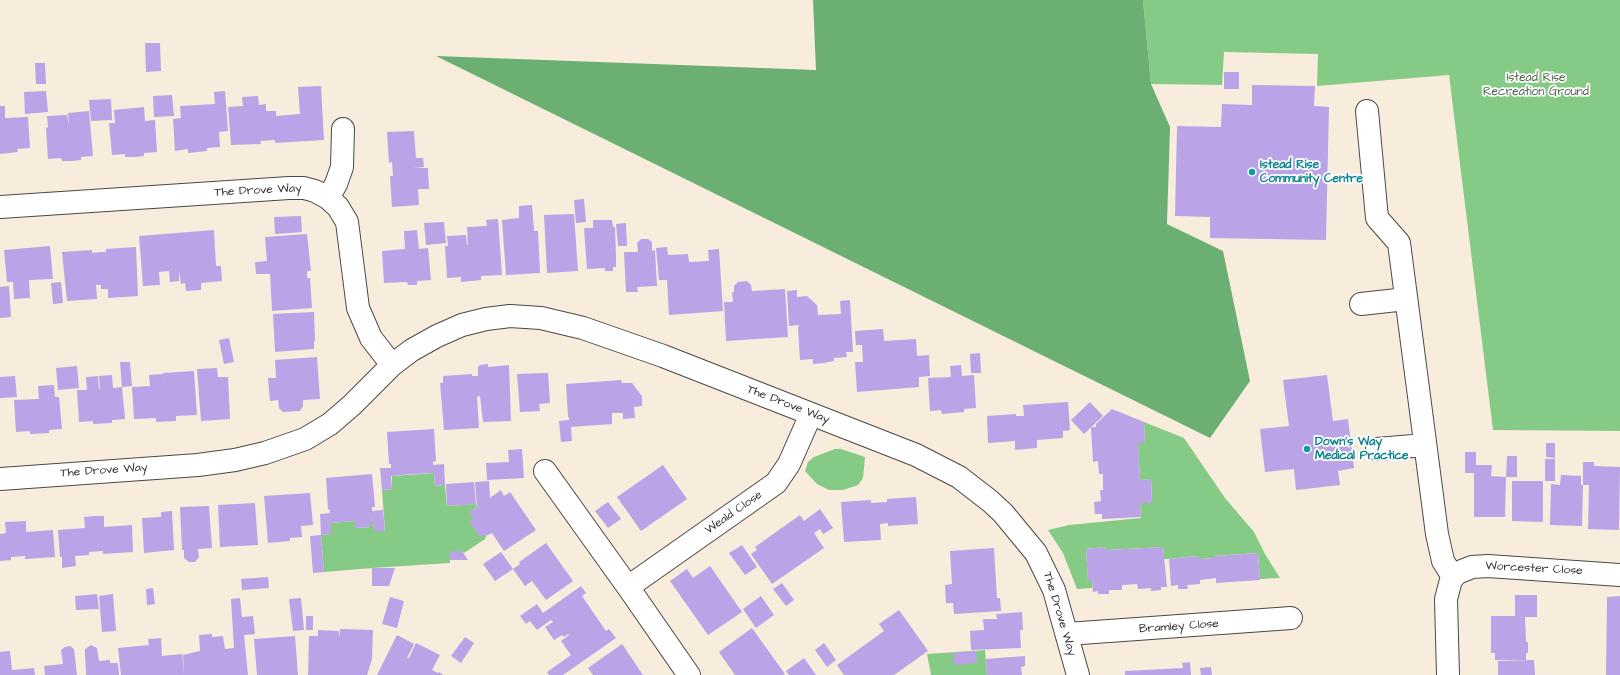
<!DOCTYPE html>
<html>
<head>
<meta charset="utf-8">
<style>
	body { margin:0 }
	canvas { display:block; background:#f8ecdc }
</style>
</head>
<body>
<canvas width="1620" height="675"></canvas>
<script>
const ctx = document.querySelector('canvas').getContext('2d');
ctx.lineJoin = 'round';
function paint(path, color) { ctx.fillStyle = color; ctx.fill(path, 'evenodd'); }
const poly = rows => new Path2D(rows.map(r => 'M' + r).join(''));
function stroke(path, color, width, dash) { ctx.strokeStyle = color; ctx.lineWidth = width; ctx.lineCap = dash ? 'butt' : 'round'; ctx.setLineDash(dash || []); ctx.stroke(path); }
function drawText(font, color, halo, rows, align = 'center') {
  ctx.font = font + ' "Architects Daughter",sans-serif'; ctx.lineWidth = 3.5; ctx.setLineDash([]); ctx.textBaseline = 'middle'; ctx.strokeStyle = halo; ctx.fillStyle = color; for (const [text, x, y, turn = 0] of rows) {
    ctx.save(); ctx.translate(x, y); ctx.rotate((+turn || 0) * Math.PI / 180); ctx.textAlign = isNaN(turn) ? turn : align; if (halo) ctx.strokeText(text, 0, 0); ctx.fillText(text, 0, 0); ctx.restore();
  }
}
const green = poly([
	[1143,0,1620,0,1620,431,1493,430,1449,75,1317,86,1318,54,1224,52,1222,85,1151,84],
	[1144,422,1184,438,1225,498,1254,532,1265,554,1280,578,1260,579,1258,553,1214,556,1214,558,1199,559,1198,556,1167,559,1164,559,1163,547,1106,550,1105,547,1086,549,1088,581,1092,581,1092,588,1077,589,1063,553,1048,530,1069,525,1141,518,1140,503,1152,502,1151,479,1140,480,1138,443,1145,442],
	[835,449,841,449,865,457,863,478,858,485,843,490,829,490,817,484,805,471,808,462,814,457],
	[434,473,435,486,445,485,447,507,447,506,476,504,477,507,470,512,486,536,485,539,464,553,462,551,450,551,450,563,372,568,324,572,321,535,331,534,331,523,355,521,355,528,371,527,371,521,373,520,374,531,385,531,382,490,392,489,392,476],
	[985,650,987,675,931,675,927,654]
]);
const forest = poly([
	[813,0,1143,0,1151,84,1170,127,1167,224,1223,251,1250,381,1210,438,436,56,816,70]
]);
const building = poly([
	[145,43,160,43,161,71,146,72],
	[35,63,45,63,46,84,36,84],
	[1224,72,1239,72,1239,89,1224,89],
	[1252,85,1315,86,1314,106,1329,107,1326,240,1210,238,1210,217,1175,216,1177,126,1221,127,1222,104,1252,105],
	[321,86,324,140,275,143,275,140,260,141,261,144,231,145,228,107,243,106,242,97,258,96,259,105,266,104,266,111,276,111,276,116,300,114,298,87],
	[46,91,48,112,25,114,24,92],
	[225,91,228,131,219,132,220,147,207,148,207,151,188,153,188,149,175,151,173,119,181,118,180,106,215,104,214,92],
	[172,95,174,116,154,117,153,96],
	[111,99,112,120,91,121,89,100],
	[0,106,5,106,5,118,28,117,30,148,17,149,18,152,0,154],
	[144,107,145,121,155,120,157,152,144,153,144,156,135,157,125,157,125,154,112,155,109,123,115,123,114,110],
	[89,111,93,156,81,157,81,160,71,161,62,161,61,158,48,159,46,128,48,127,47,116,67,115,69,125,68,113],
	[414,131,416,158,423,158,424,167,413,168,428,168,429,189,418,189,419,205,392,207,390,176,393,176,392,162,389,163,387,132],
	[584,199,586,222,576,223,574,200],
	[532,205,534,231,538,231,540,273,506,275,502,220,519,218,519,206],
	[574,214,578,271,547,273,544,215],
	[301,216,302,232,275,234,274,217],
	[498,219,502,275,481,276,481,280,461,282,461,277,447,278,445,246,448,246,447,236,466,235,467,245,468,245,467,227,487,226,486,220],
	[593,220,612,220,613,227,615,227,616,257,616,267,613,267,613,271,605,271,605,268,587,269,584,228,593,228],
	[444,222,446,243,426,245,424,223],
	[626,223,627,246,618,246,616,224],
	[214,230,216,266,221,266,222,281,201,283,201,290,186,291,185,283,181,284,179,271,179,281,170,282,169,271,159,272,160,285,143,286,139,236],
	[417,230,419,249,428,248,431,280,417,281,417,285,408,285,407,282,384,283,382,251,405,249,404,231],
	[307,234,311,271,307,271,307,278,310,278,312,308,272,311,270,274,256,274,255,262,267,261,265,237],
	[641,239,648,239,652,242,652,251,655,250,657,286,637,287,638,292,626,292,624,252,638,252,637,243],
	[50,246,53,279,29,280,30,298,14,299,13,282,7,282,4,250],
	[136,247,138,296,108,298,108,289,101,289,101,285,96,285,97,299,67,301,62,252,92,250,92,253,99,252,106,252,106,249],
	[667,247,668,255,688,254,689,262,709,261,708,250,719,249,723,311,669,315,667,280,659,280,656,248],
	[747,281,751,285,752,291,785,289,788,337,726,341,724,302,733,302,732,292,734,292,734,286,738,282],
	[61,282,63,303,53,304,51,283],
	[9,286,11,317,0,318,0,287],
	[797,290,797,297,807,296,817,305,818,315,841,314,840,301,850,300,853,352,846,352,847,357,834,358,834,361,824,363,813,364,813,359,800,360,798,328,799,325,789,326,787,291],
	[314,312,315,341,314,341,314,349,275,352,273,314],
	[883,329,884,341,916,339,917,356,929,355,930,376,919,377,919,387,857,392,855,362,863,362,862,345,856,345,855,331],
	[229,338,234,362,224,364,219,340],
	[980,353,981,373,971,373,970,354],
	[317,357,320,399,303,400,303,406,300,411,283,412,279,408,278,400,270,401,268,378,276,378,275,360],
	[120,362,130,362,132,386,122,387],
	[488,364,488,367,509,365,511,421,483,422,480,396,477,397,479,428,444,430,440,383,443,383,443,376,472,374,472,376,478,376,478,367,479,367,479,365],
	[961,365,962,376,974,375,976,408,964,409,964,412,942,414,941,410,930,411,928,378,951,377,950,366],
	[77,366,79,388,58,390,56,368],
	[217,368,218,377,228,377,230,419,201,421,197,369],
	[194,371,197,415,176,416,176,421,156,422,156,418,134,419,132,387,150,386,149,375,163,374,164,385,163,373],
	[548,373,550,403,539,404,540,411,520,412,517,374],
	[112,375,113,388,122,387,125,419,112,420,112,423,93,424,93,421,79,422,77,390,87,390,86,377,98,376,99,389,100,388,99,376],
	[1327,375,1333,421,1348,419,1354,468,1338,471,1340,485,1296,490,1294,469,1265,472,1260,429,1289,426,1283,380],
	[15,376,17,397,0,398,0,377],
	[621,380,622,383,632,383,642,396,642,406,634,407,635,418,623,419,623,413,612,413,612,424,571,427,572,441,561,442,559,421,569,420,569,417,568,417,566,384],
	[54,385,55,397,59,397,62,429,49,430,49,433,30,434,30,431,16,432,14,400,39,399,38,386],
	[1068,402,1070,430,1063,431,1063,438,1037,440,1037,448,1015,450,1015,441,988,443,987,416,1016,414,1016,416,1024,416,1023,405],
	[1090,402,1103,416,1084,434,1071,420],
	[1112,409,1144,422,1145,443,1138,443,1140,480,1151,479,1152,503,1140,503,1141,517,1102,519,1102,514,1095,514,1094,502,1101,501,1100,490,1103,490,1103,474,1099,474,1098,461,1093,462,1091,427,1096,427,1096,424],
	[434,429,436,461,433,462,433,465,444,464,445,485,435,486,434,473,413,474,391,476,392,489,382,490,380,468,391,468,391,464,389,464,387,432],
	[1546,443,1555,443,1555,458,1546,457],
	[522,449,524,478,487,480,486,463,509,462,508,450],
	[1465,452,1476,452,1476,465,1492,465,1491,476,1506,477,1505,517,1474,517,1474,473,1465,473],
	[1507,456,1517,456,1517,477,1506,477],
	[1545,459,1555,459,1555,481,1545,481],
	[1583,462,1594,462,1594,466,1620,467,1619,530,1588,529,1589,485,1583,485],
	[663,465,687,499,641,531,617,497],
	[372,474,375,507,372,507,372,511,383,510,385,531,374,531,372,512,373,520,371,521,371,527,355,528,355,521,331,523,331,534,321,535,320,514,330,513,330,509,328,510,326,478],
	[1561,475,1581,476,1581,485,1583,485,1582,526,1550,525,1551,484,1560,485],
	[489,481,490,498,501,490,504,496,510,492,536,530,504,551,492,533,486,536,485,534,480,537,469,521,474,518,469,512,477,507,475,482],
	[1512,481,1543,481,1543,522,1512,521],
	[474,482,476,504,447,506,446,484],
	[310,493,313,525,301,526,302,537,290,538,290,541,268,543,264,496],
	[916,497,918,524,888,526,888,523,880,524,881,540,844,542,841,502,871,500,871,503,887,502,887,499],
	[608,502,621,519,608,528,595,511],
	[255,503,258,545,220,547,218,505],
	[209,506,212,548,198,549,199,557,195,562,189,562,184,558,184,550,182,550,180,507],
	[820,509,833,528,823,534,820,529,814,533,824,548,772,584,751,554,757,550,755,547,800,515,804,521],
	[172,511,174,550,144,553,142,518,161,517,161,512],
	[94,516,104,516,104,527,132,525,133,552,103,554,103,551,89,552,89,555,75,556,76,566,62,568,62,557,60,557,58,530,85,528,84,517],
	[26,521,26,532,53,530,55,557,25,559,25,556,11,557,11,560,0,561,0,534,6,533,5,522],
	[321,535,324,572,313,573,310,536],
	[546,543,573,581,546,600,532,581,525,586,513,569,520,564,519,562],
	[742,545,757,567,745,575,729,553],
	[1105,547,1106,550,1127,549,1128,564,1127,549,1163,547,1167,587,1161,587,1161,590,1151,591,1151,588,1138,589,1137,584,1122,585,1122,590,1109,590,1109,594,1098,594,1098,591,1093,592,1092,581,1088,581,1086,549],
	[994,548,997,598,1000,598,1001,611,954,614,953,603,946,603,945,585,952,584,950,551],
	[450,551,462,551,468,560,450,560],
	[501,552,513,569,495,581,483,564],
	[1258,553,1260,580,1216,583,1216,578,1200,580,1200,584,1187,585,1188,589,1178,589,1178,585,1171,586,1169,559,1198,556,1199,559,1214,558,1214,556],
	[710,566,742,612,708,635,670,581,687,569,693,578],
	[372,568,395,568,389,586,372,586],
	[268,577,269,588,242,590,241,579],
	[782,583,794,600,786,606,773,589],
	[581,586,586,593,582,596,606,631,609,629,616,638,563,675,549,675,547,672,571,655,561,641,569,635,568,634,564,637,562,635,554,640,545,627,553,622,551,620,537,630,530,621,526,624,520,616,537,604,543,613],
	[153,588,155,604,147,605,146,589],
	[97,594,99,609,76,610,75,596],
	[113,594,116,631,102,632,99,596],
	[1515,595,1537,595,1537,617,1525,617,1526,642,1528,642,1528,653,1526,653,1526,660,1495,660,1495,653,1491,653,1491,616,1515,616],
	[761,596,774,615,756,628,743,609],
	[1620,596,1620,675,1606,675,1607,597],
	[390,597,404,601,397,628,382,624],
	[240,598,242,617,253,616,255,634,244,635,248,675,184,675,183,655,200,651,199,635,212,634,212,637,223,636,225,649,234,648,231,599],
	[301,598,304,630,293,631,289,599],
	[899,610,928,651,894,675,844,675,837,665,884,631,879,624],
	[1022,612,1023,630,1020,630,1021,648,971,650,970,631,984,630,983,619,997,619,996,614],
	[306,616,313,616,313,630,306,630],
	[752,628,785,674,783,675,735,675,719,652],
	[340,629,373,630,372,659,367,675,308,675,309,636,318,636,318,630,339,631,340,637],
	[397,635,414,644,407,658,409,658,416,643,440,655,432,670,438,673,439,672,443,675,377,675],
	[295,636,298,675,257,675,254,639],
	[465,637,474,643,461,663,451,656],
	[161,638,162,656,182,654,184,675,121,675,118,648,149,645,148,639],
	[824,643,836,660,827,667,815,650],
	[622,644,643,675,593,675,588,668],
	[91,645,97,648,99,661,110,660,110,663,118,663,119,675,86,675,85,653,85,649],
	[70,646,74,649,77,675,45,675,44,666,63,664,61,650,65,647],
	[10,651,12,670,34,668,35,675,0,675,0,652],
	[976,651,977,663,954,665,953,653],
	[1025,656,1025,666,1021,667,1022,675,987,675,986,659],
	[804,658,816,675,789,675,786,671],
	[1534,660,1535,675,1498,675,1498,661],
	[1190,662,1191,675,1125,675,1125,671,1183,668,1182,663],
	[1211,667,1212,675,1201,675,1200,668]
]);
const minor = poly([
	[1367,111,1377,218,1399,243,1437,534,1443,561,1453,577],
	[328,198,336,184,342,167,343,129],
	[0,207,289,188,304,188,315,191,328,198,338,207,347,222,358,308,371,338,392,365],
	[1361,304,1406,299],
	[1377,449,1425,445],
	[545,471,628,587],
	[0,479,198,465,235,460,265,453,305,439,330,424,352,405,392,365,412,350,437,336,462,325,486,319,510,316,541,318,583,328,663,356,916,455,959,477,990,501,1003,513,1036,553,1054,590,1078,675],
	[1067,634,1291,618],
	[689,675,628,587,776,483,789,464,811,414],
	[1448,675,1446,599,1451,580,1457,573,1472,567,1488,566,1620,575]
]);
const markers = [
	[1252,172,4,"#0f9aa8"],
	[1307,449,4,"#0f9aa8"]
];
const parkNames = [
	["Istead Rise",1536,78],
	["Recreation Ground",1536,92]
];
const cultureNames = [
	["Istead Rise",1260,165],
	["Community Centre",1260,179],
	["Down's Way",1315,442],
	["Medical Practice",1315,456]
];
const streetNames = [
	["The Drove Way",258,191,-3],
	["The Drove Way",788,405,21],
	["The Drove Way",104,471,-4],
	["Weald Close",734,513,-35],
	["Worcester Close",1534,569,3],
	["The Drove Way",1059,614,73],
	["Bramley Close",1179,627,-4]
];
paint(green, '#86cb85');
paint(forest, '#6caf72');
paint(building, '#bba3e7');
stroke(minor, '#4a4846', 24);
stroke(minor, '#fff', 22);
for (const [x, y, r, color] of markers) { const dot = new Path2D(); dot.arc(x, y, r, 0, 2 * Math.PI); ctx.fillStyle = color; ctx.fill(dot); stroke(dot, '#fff', 1.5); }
drawText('12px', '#4b634a', '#fff', parkNames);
drawText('bold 12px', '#0d838f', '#fff', cultureNames, 'left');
drawText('12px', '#2b2b2b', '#fff', streetNames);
</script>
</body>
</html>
